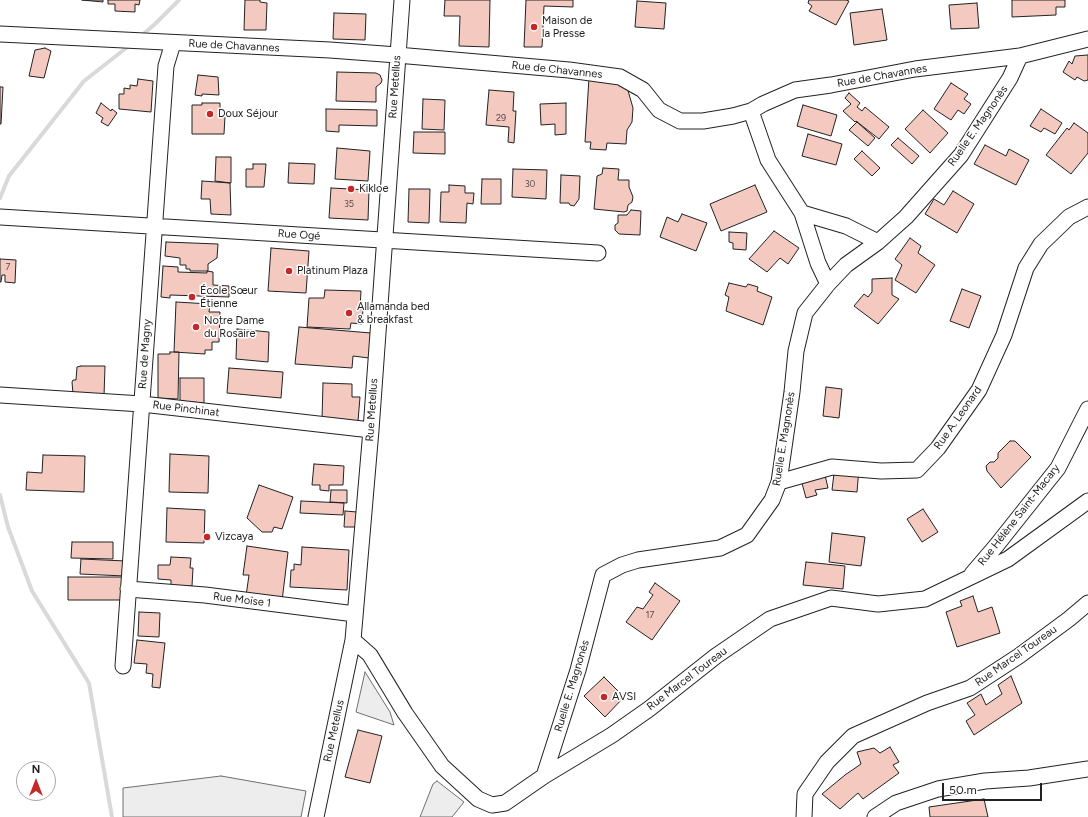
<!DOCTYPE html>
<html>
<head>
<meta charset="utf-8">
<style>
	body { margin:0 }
	#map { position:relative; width:1088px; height:817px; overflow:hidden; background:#fff; font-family:Figtree,sans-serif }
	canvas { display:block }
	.north { position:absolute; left:16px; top:761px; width:40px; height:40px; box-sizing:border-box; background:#fff; border:1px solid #a7a7a7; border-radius:50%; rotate:0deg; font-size:11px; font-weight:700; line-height:16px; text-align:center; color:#222 }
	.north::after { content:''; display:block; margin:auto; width:14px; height:18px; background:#c62828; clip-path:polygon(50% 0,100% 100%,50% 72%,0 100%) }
	.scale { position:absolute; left:942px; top:783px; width:100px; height:18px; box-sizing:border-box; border:2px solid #222; border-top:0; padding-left:5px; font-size:12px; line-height:14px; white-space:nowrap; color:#222; -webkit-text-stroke:3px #fff; paint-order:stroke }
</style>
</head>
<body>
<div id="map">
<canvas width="1088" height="817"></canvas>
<div class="north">N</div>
<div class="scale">50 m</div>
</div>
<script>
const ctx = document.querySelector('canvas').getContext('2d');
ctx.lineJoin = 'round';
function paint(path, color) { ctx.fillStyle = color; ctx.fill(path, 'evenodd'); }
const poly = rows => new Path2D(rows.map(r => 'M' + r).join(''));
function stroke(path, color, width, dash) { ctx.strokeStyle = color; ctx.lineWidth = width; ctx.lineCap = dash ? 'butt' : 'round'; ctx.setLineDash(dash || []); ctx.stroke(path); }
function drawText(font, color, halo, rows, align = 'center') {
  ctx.font = font + ' Figtree,sans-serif'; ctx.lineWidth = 3; ctx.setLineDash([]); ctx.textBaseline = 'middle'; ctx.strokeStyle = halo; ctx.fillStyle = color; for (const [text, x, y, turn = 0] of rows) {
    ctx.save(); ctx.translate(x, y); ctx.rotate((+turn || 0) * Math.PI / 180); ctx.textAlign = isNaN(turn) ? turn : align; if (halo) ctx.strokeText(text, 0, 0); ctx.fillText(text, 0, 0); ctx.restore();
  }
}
const parking = poly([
	[365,672,390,712,394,725,356,712,365,672],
	[221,776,306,791,301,817,123,817,123,788,221,776],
	[437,781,464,802,452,817,420,817,433,784,437,781]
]);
const stream = poly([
	[140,37,155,24,179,0],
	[0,198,9,176,84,81,130,45],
	[0,495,8,527,32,591,89,683,112,817]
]);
const building = poly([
	[82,0,103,0,103,2,82,0],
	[108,0,140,0,139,5,135,4,135,12,115,11,115,4,108,4,108,0],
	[245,0,260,0,260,2,267,3,266,30,244,30,245,0],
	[445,0,490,0,489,47,459,46,460,16,444,16,445,0],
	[526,0,573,0,573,7,544,6,542,47,524,47,526,0],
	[809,0,846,0,849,1,836,25,809,11,812,6,808,3,809,0],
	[1012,0,1065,0,1065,7,1056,7,1056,15,1012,17,1012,0],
	[637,1,666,3,664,29,635,27,637,1],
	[977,3,979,28,951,29,949,5,977,3],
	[882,9,887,40,854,45,850,13,882,9],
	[334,13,366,14,365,40,333,39,334,13],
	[45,48,51,51,44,78,29,76,35,50,45,48],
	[1088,55,1088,80,1084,81,1077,77,1075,80,1063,72,1069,61,1072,64,1075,56,1088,55],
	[337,72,376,73,380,75,382,80,381,83,376,87,376,102,336,101,337,72],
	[198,75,218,77,219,95,202,94,202,96,195,95,198,75],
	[589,78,615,79,627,87,633,108,632,122,627,130,626,144,607,143,606,150,590,149,591,142,585,142,589,78],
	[138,79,153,81,151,112,119,109,119,94,124,94,124,88,130,89,130,85,137,86,138,79],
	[951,83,968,94,964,99,971,104,964,114,958,110,951,120,934,109,951,83],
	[0,87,3,87,1,124,0,124,0,87],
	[489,90,514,92,513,111,516,111,514,143,508,142,509,127,486,125,489,90],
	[849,93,860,103,857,107,862,111,865,107,889,127,879,139,856,121,855,122,843,111,851,104,845,98,849,93],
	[423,99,445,100,444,130,422,129,423,99],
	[101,103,111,111,112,109,117,113,108,126,101,122,103,118,96,113,101,103],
	[202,103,220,103,220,116,225,116,224,134,192,134,192,105,202,105,202,103],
	[566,103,566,134,555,135,555,124,541,125,540,104,566,103],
	[803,105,837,115,831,136,797,126,803,105],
	[326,109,377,110,377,126,339,125,339,132,326,131,326,109],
	[1041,109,1062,123,1055,134,1044,128,1041,132,1030,126,1041,109],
	[923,110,948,133,930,153,905,129,923,110],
	[857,122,875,138,868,146,849,130,857,122],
	[1074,123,1088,133,1088,153,1071,174,1046,155,1067,128,1069,130,1074,123],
	[414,132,445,132,445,154,413,153,414,132],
	[808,134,842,144,836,165,802,156,808,134],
	[898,138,919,156,912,164,891,145,898,138],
	[985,145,1006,156,1009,149,1029,160,1016,185,974,164,985,145],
	[337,148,370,151,368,181,335,179,337,148],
	[862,151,880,168,872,176,854,159,862,151],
	[216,157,231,157,231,183,215,181,216,157],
	[289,163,315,164,314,184,288,183,289,163],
	[253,164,266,164,264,187,246,187,246,169,253,169,253,164],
	[603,168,619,169,618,180,629,180,629,187,633,197,632,202,628,205,627,211,624,212,594,209,597,176,602,174,603,168],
	[513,169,547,170,546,199,512,197,513,169],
	[561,175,580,176,579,199,574,206,570,205,569,203,560,203,561,175],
	[482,179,501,179,501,204,481,204,482,179],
	[202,181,230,183,231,215,211,214,210,199,201,199,202,181],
	[449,185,465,186,465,193,474,193,473,204,467,203,466,223,440,222,441,192,449,192,449,185],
	[755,185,767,212,721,231,710,204,755,185],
	[331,188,369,190,368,220,329,218,331,188],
	[409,189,430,189,429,223,408,222,409,189],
	[953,191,974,204,957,233,925,214,934,199,944,205,953,191],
	[631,210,641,211,640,235,619,234,615,230,615,225,618,223,618,215,627,215,631,210],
	[682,214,707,223,696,251,660,237,667,217,678,222,682,214],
	[774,231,799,248,788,264,780,258,767,272,749,259,774,231],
	[729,232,747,233,746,250,733,249,733,243,729,242,729,232],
	[910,238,921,246,918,253,935,265,916,293,895,280,902,265,895,259,910,238],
	[166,242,218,244,217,258,208,264,208,271,190,271,190,269,186,269,186,265,180,265,180,258,165,256,166,242],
	[271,248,309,251,306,293,268,291,271,248],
	[0,259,16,260,15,283,5,282,5,275,2,275,1,282,0,282,0,259],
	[163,266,178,267,178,272,207,273,207,271,213,272,213,285,229,286,229,297,170,295,170,298,161,297,163,266],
	[892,278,892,295,899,299,878,324,854,306,864,294,868,297,872,292,872,279,892,278],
	[729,283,746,287,748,284,758,287,757,291,772,297,763,325,726,311,729,297,725,295,729,283],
	[962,289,981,296,969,328,950,321,962,289],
	[325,290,361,291,360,309,363,309,362,324,351,323,350,329,307,327,309,298,324,298,325,290],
	[176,302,210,304,209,312,220,312,219,342,212,342,212,350,205,350,205,354,174,352,176,302],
	[299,327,371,333,369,358,353,356,352,368,295,364,299,327],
	[237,329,269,332,268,362,236,359,237,329],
	[170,352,179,352,178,399,158,398,158,354,170,354,170,352],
	[81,366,105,366,104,396,73,394,72,382,73,380,76,380,77,367,81,366],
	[229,368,283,372,281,398,227,393,229,368],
	[180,378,204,378,204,403,180,401,180,378],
	[323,383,352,384,352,397,360,397,358,421,322,419,323,383],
	[826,387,842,389,839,418,823,416,826,387],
	[1010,441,1015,441,1031,457,1001,488,987,471,986,466,990,462,994,462,998,458,998,453,1010,441],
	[170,454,209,456,208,493,169,492,170,454],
	[43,455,85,456,84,492,26,490,27,472,42,473,43,455],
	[314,464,344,466,343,485,329,485,329,491,320,490,320,485,312,485,314,464],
	[835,465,859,468,857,492,832,490,835,465],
	[825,475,828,488,815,490,817,495,806,498,800,476,825,475],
	[259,485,293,497,282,529,274,527,272,532,262,532,247,518,259,485],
	[331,490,347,490,347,503,330,502,331,490],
	[301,501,344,503,343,515,300,513,301,501],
	[167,508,205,510,204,543,166,542,167,508],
	[923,509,938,532,922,542,907,519,923,509],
	[345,511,357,512,356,527,344,527,345,511],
	[832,533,865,537,861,566,829,562,832,533],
	[72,542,113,542,113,559,71,558,72,542],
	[247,546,288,552,282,601,246,596,249,575,243,575,247,546],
	[302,547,349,550,347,590,290,587,291,570,294,570,294,564,301,565,302,547],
	[171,557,191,558,190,568,193,568,192,586,184,586,183,588,171,588,171,580,158,579,158,565,170,565,171,557],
	[81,559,126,561,125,576,80,574,81,559],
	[806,562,845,566,843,589,803,585,806,562],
	[68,577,123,577,124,600,68,600,68,577],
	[655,583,680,601,652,640,626,622,637,607,643,609,653,595,649,592,655,583],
	[973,596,978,612,992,607,1000,633,957,647,946,612,962,606,960,601,973,596],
	[139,612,160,613,159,637,138,636,139,612],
	[137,640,165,643,160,688,152,687,153,674,146,673,147,664,134,663,137,640],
	[1011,676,1022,703,974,735,966,721,975,715,967,703,981,694,986,705,1002,694,998,685,1011,676],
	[604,677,624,697,605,717,584,696,604,677],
	[358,730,382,736,370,783,345,777,358,730],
	[890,747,899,762,893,765,899,773,863,799,858,793,840,809,822,794,845,775,861,764,857,752,874,748,880,753,890,747],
	[984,799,988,817,930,817,929,807,984,799]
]);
const minor = poly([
	[0,34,330,50,397,55,569,70,620,77,643,90,659,110,680,121,703,121,733,116,751,111,763,104,795,90,831,85,915,69,1020,56,1088,39],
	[751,111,768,160,802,213,818,263,828,284],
	[802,213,846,226,878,242],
	[0,217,598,253],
	[0,395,142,404,371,430],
	[779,482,832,467,881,471,917,470,938,448,979,390,1004,335,1026,268,1041,244,1069,217,1088,207],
	[972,574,996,546,1058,468,1088,409],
	[128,589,205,595,355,614],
	[353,640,370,655,405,713,442,766,478,799,492,805,505,803,544,776,612,735,649,709,716,656,770,619,831,598,878,604,925,599,1008,559,1088,501],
	[123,666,166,66,173,43],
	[544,776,578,670,603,575,622,565,638,560,720,548,747,535,772,500,779,482,792,392,796,351,805,313,828,284,846,265,878,242,906,217,961,155,1010,78,1020,56],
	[316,817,353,640,371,430,402,0],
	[804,817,805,794,827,762,853,736,927,703,970,688,1019,656,1069,619,1088,603],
	[875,817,896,803,938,789,985,781,1029,778,1088,769]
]);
const markers = [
	[534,27,4,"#c62828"],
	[210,114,4,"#c62828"],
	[351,189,4,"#c62828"],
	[289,271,4,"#c62828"],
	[192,297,4,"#c62828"],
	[349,313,4,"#c62828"],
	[196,327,4,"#c62828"],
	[207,537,4,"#c62828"],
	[604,697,4,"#c62828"]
];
const numberNames = [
	["29",501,118],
	["30",530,184],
	["35",349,204],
	["7",8,267],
	["17",650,615]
];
const poiNames = [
	["Maison de",542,21],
	["la Presse",542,34],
	["Doux Séjour",218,114],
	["Kikloe",359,189],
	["Platinum Plaza",297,271],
	["École Sœur",200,291],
	["Étienne",200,304],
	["Allamanda bed",357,307],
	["& breakfast",357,320],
	["Notre Dame",204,321],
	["du Rosaire",204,334],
	["Vizcaya",215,537],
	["AVSI",612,697]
];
const streetNames = [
	["Rue de Chavannes",234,46,3],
	["Rue de Chavannes",557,70,6],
	["Rue de Chavannes",882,76,-10],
	["Rue Metellus",395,87,-86],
	["Ruelle E. Magnonès",978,126,-55],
	["Rue Ogé",299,235,4],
	["Rue de Magny",145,354,-86],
	["Rue Pinchinat",186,409,7],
	["Rue Metellus",372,410,-86],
	["Rue A. Leonard",958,418,-55],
	["Ruelle E. Magnonès",784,439,-81],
	["Rue Hélène Saint-Macary",1019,515,-52],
	["Rue Moïse 1",242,600,7],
	["Rue Marcel Toureau",1016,656,-35],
	["Rue Marcel Toureau",687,679,-37],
	["Ruelle E. Magnonès",572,686,-73],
	["Rue Metellus",334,731,-78]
];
paint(parking, '#ededed');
stroke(parking, '#6f6f6f', 1);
stroke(stream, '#d9d9d9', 4);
paint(building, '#f3c9c0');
stroke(building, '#222', 1);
stroke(minor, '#222', 17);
stroke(minor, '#fff', 15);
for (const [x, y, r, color] of markers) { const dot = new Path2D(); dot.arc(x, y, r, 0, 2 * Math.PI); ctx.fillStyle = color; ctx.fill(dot); stroke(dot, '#fff', 1.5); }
drawText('9px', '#564c4a', null, numberNames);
drawText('11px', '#222', '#fff', poiNames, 'left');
drawText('11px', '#222', '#fff', streetNames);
</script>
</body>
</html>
